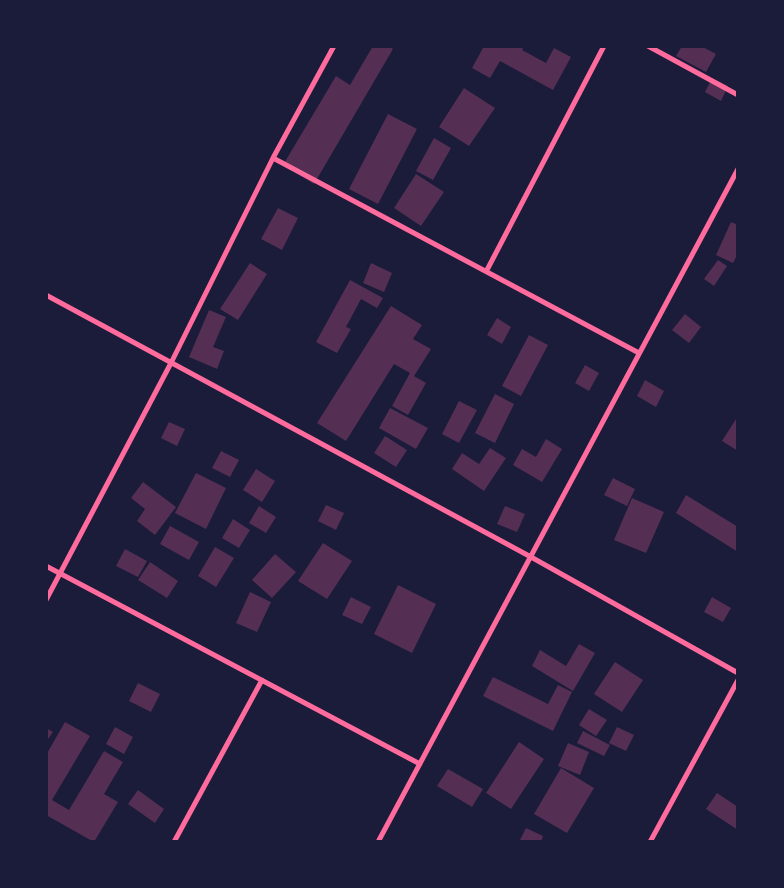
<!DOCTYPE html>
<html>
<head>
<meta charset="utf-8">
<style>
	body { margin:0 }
	#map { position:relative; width:784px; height:888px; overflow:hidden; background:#1b1b3a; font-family:"Varela Round",sans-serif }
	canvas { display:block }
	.frame { position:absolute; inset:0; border:48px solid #1b1b3a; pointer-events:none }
</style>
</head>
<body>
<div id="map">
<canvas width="784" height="888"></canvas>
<div class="frame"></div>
</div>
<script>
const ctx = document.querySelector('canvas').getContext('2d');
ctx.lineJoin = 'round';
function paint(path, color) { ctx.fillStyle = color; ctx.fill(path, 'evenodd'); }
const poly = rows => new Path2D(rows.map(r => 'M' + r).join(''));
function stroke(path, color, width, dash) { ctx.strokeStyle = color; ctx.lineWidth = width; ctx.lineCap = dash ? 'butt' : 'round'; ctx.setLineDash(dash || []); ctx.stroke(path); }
const building = poly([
	[373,46,389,46,393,49,314,184,283,165,336,76,350,85],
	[484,46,524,46,522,50,546,63,554,48,571,57,553,90,500,61,490,78,472,68],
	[682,46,701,46,716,54,706,72,676,56],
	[712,78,728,86,721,101,705,92],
	[464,88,495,108,469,146,439,127],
	[388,114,417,129,378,204,349,189],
	[434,138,451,148,433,180,416,171],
	[416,174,444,192,421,226,394,208],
	[278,208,298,218,282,250,261,239],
	[731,222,738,225,738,253,733,263,716,255],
	[718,260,727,266,714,286,704,279],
	[250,263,267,274,238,320,220,309],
	[371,263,392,273,384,292,363,283],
	[350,280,383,298,377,308,361,299,346,327,351,329,337,353,316,342],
	[391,306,422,325,413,339,431,349,414,376,426,383,408,415,392,406,410,373,394,364,346,441,317,423],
	[209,310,226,317,213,347,224,351,217,369,189,357],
	[685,314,701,327,689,343,672,330],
	[497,318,511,327,502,344,487,335],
	[529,335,548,345,521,396,502,386],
	[585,365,599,373,589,391,575,383],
	[645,380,664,391,656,407,637,396],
	[495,394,514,404,495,443,475,433],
	[459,401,477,410,459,443,442,434],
	[390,408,428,428,416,449,379,428],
	[738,416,738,451,722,441],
	[169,422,185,429,177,446,161,438],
	[385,436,407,450,396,467,374,453],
	[546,439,562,449,542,482,513,465,522,449,536,457],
	[490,448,506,458,484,491,452,469,462,453,479,464],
	[221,451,239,460,230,477,212,468],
	[256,469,275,481,262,502,243,490],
	[196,473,226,488,206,529,175,513],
	[613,478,635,489,627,506,604,495],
	[143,482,176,507,155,535,137,521,145,509,131,498],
	[686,495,738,527,738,552,676,513],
	[632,498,664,512,646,553,614,540],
	[326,505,344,513,336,530,318,521],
	[259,506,276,517,266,533,249,523],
	[505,506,525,514,517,532,497,524],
	[233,519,250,530,239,548,222,538],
	[170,526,199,542,189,560,160,544],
	[323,543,352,561,327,599,298,581],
	[215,547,234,558,216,587,198,576],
	[125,549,147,561,138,577,116,566],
	[275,554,296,572,272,598,252,580],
	[150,562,178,581,167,598,138,580],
	[398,585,436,604,412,653,374,634],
	[250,592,271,602,257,632,236,623],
	[351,597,371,607,362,624,342,615],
	[712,597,731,608,723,622,704,612],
	[579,644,595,653,573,691,532,666,540,650,566,666],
	[615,662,643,680,622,712,594,694],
	[493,677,548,704,558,685,572,692,553,731,483,696],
	[138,683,160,694,151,712,129,701],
	[589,709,607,720,596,736,579,725],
	[65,722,90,736,52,800,69,810,104,751,123,762,104,794,118,802,94,842,46,815,46,755],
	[115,727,133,737,124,754,106,744],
	[617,727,634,735,626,751,609,743],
	[46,728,53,732,46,742],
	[583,731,610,745,604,756,577,743],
	[519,742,544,759,511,809,486,793],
	[568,743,589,752,580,775,558,766],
	[561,768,594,788,567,833,534,814],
	[448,769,483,789,472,807,437,786],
	[138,790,164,809,155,823,128,804],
	[717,793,738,807,738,830,706,809],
	[526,828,543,836,541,842,519,842]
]);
const minor = poly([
	[648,46,738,95],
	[273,158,639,353],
	[487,270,604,46],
	[46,295,531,557,738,673],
	[46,566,420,764],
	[46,600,171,363,273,158,334,46],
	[174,842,262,680],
	[378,842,738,169],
	[650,842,738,680]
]);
paint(building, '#542f53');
stroke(minor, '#ff6b9d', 5);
</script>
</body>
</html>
